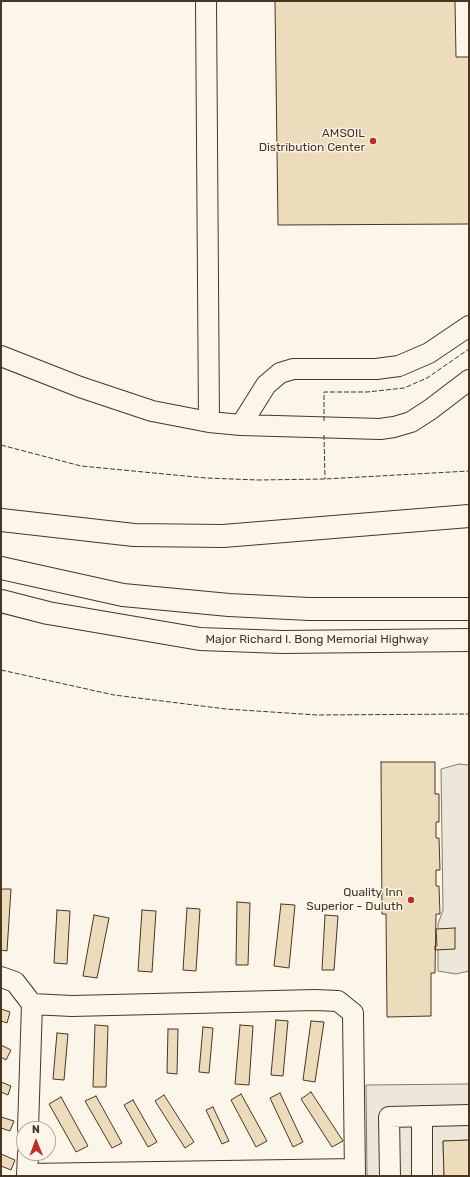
<!DOCTYPE html>
<html>
<head>
<meta charset="utf-8">
<style>
	body { margin:0 }
	#map { position:relative; width:470px; height:1177px; overflow:hidden; background:#fbf6e9; font-family:Rubik,sans-serif }
	canvas { display:block }
	.frame { position:absolute; inset:0; border:2px solid #4a3520; pointer-events:none }
	.north { position:absolute; left:16px; top:1121px; width:40px; height:40px; box-sizing:border-box; background:#fbf6e9; border:1px solid #b4a999; border-radius:50%; rotate:359deg; font-size:11px; font-weight:700; line-height:16px; text-align:center; color:#4a3520 }
	.north::after { content:''; display:block; margin:auto; width:14px; height:18px; background:#c62828; clip-path:polygon(50% 0,100% 100%,50% 72%,0 100%) }
</style>
</head>
<body>
<div id="map">
<canvas width="470" height="1177"></canvas>
<div class="frame"></div>
<div class="north">N</div>
</div>
<script>
const ctx = document.querySelector('canvas').getContext('2d');
ctx.lineJoin = 'round';
function paint(path, color) { ctx.fillStyle = color; ctx.fill(path, 'evenodd'); }
const poly = rows => new Path2D(rows.map(r => 'M' + r).join(''));
function stroke(path, color, width, dash) { ctx.strokeStyle = color; ctx.lineWidth = width; ctx.lineCap = dash ? 'butt' : 'round'; ctx.setLineDash(dash || []); ctx.stroke(path); }
function drawText(font, color, halo, rows, align = 'center') {
  ctx.font = font + ' Rubik,sans-serif'; ctx.lineWidth = 3; ctx.setLineDash([]); ctx.textBaseline = 'middle'; ctx.strokeStyle = halo; ctx.fillStyle = color; for (const [text, x, y, turn = 0] of rows) {
    ctx.save(); ctx.translate(x, y); ctx.rotate((+turn || 0) * Math.PI / 180); ctx.textAlign = isNaN(turn) ? turn : align; if (halo) ctx.strokeText(text, 0, 0); ctx.fillText(text, 0, 0); ctx.restore();
  }
}
const parking = poly([
	[459,764,469,765,469,971,456,974,438,971,438,924,443,910,441,769,459,764],
	[469,1084,469,1140,443,1141,444,1176,367,1176,366,1085,469,1084]
]);
const building = poly([
	[275,1,455,1,456,57,469,57,469,224,278,225,275,1],
	[381,762,435,762,435,794,439,794,439,822,436,822,436,838,439,838,440,870,436,870,436,886,439,886,440,914,436,914,435,973,431,973,431,1016,387,1017,386,914,382,914,381,762],
	[1,889,11,889,7,951,1,950,1,889],
	[237,902,250,903,248,965,236,965,237,902],
	[281,904,295,905,289,968,274,966,281,904],
	[187,908,200,909,196,971,183,970,187,908],
	[57,910,70,911,67,964,54,963,57,910],
	[142,910,156,911,152,972,138,971,142,910],
	[94,915,109,918,97,978,83,976,94,915],
	[325,915,338,916,334,970,322,970,325,915],
	[455,928,455,949,435,950,435,946,437,946,436,929,455,928],
	[1,1009,10,1012,7,1023,1,1021,1,1009],
	[276,1020,288,1021,283,1076,271,1075,276,1020],
	[311,1021,324,1022,315,1082,303,1080,311,1021],
	[95,1025,108,1026,106,1087,93,1087,95,1025],
	[240,1025,253,1026,249,1085,235,1084,240,1025],
	[203,1027,213,1028,209,1073,199,1072,203,1027],
	[168,1029,178,1029,177,1074,167,1073,168,1029],
	[57,1033,68,1034,64,1080,53,1079,57,1033],
	[1,1045,11,1050,6,1060,1,1057,1,1045],
	[1,1082,11,1086,8,1095,1,1092,1,1082],
	[311,1092,343,1141,332,1147,301,1099,311,1092],
	[280,1093,303,1142,293,1147,270,1098,280,1093],
	[241,1094,267,1141,256,1147,231,1100,241,1094],
	[164,1095,194,1142,185,1148,155,1101,164,1095],
	[96,1096,122,1143,112,1148,85,1101,96,1096],
	[61,1097,88,1146,76,1152,49,1104,61,1097],
	[133,1100,157,1142,148,1147,124,1105,133,1100],
	[213,1107,229,1141,222,1144,206,1110,213,1107],
	[1,1117,14,1121,10,1131,1,1128,1,1117],
	[469,1140,469,1176,444,1176,443,1141,469,1140],
	[1,1154,15,1160,11,1170,1,1166,1,1154]
]);
const minor = poly([
	[206,1,209,422],
	[1,356,80,387,152,411,209,422,241,425,380,429,394,427,411,422,431,409,469,380],
	[241,425,266,385,280,373,293,369,376,369,399,366,429,353,469,326],
	[1,977,15,982,32,1004,72,1006,315,1000,338,1001,353,1013,355,1176],
	[422,1116,422,1176],
	[28,1129,32,1004],
	[27,1174,355,1169],
	[27,1176,28,1153],
	[390,1176,389,1117,469,1115]
]);
const highway = poly([
	[1,520,134,535,223,536,469,516],
	[1,568,123,595,229,605,309,609,469,609],
	[1,601,48,613,200,639,282,642,469,640]
]);
const fence = poly([
	[324,421,324,392,367,392,404,388,427,378,469,349],
	[324,435,325,479],
	[1,445,81,466,206,478,258,480,325,479,469,471],
	[1,670,114,695,226,709,317,715,469,714]
]);
const markers = [
	[373,141,4,"#c62828"],
	[411,900,4,"#c62828"]
];
const poiNames = [
	["AMSOIL",365,134],
	["Distribution Center",365,148],
	["Quality Inn",403,893],
	["Superior - Duluth",403,907]
];
const streetNames = [
	["Major Richard I. Bong Memorial Highway",317,640]
];
paint(parking, '#ede7d9');
stroke(parking, '#887966', 1);
paint(building, '#ecdcbc');
stroke(building, '#4a3520', 1);
stroke(minor, '#4a3520', 22);
stroke(highway, '#4a3520', 24);
stroke(minor, '#fbf6e9', 20);
stroke(highway, '#fbf6e9', 22);
stroke(fence, '#4a3520', 1, [5, 2]);
for (const [x, y, r, color] of markers) { const dot = new Path2D(); dot.arc(x, y, r, 0, 2 * Math.PI); ctx.fillStyle = color; ctx.fill(dot); stroke(dot, '#fbf6e9', 1.5); }
drawText('12px', '#4a3520', '#fbf6e9', poiNames, 'right');
drawText('12px', '#4a3520', '#fbf6e9', streetNames);
</script>
</body>
</html>
